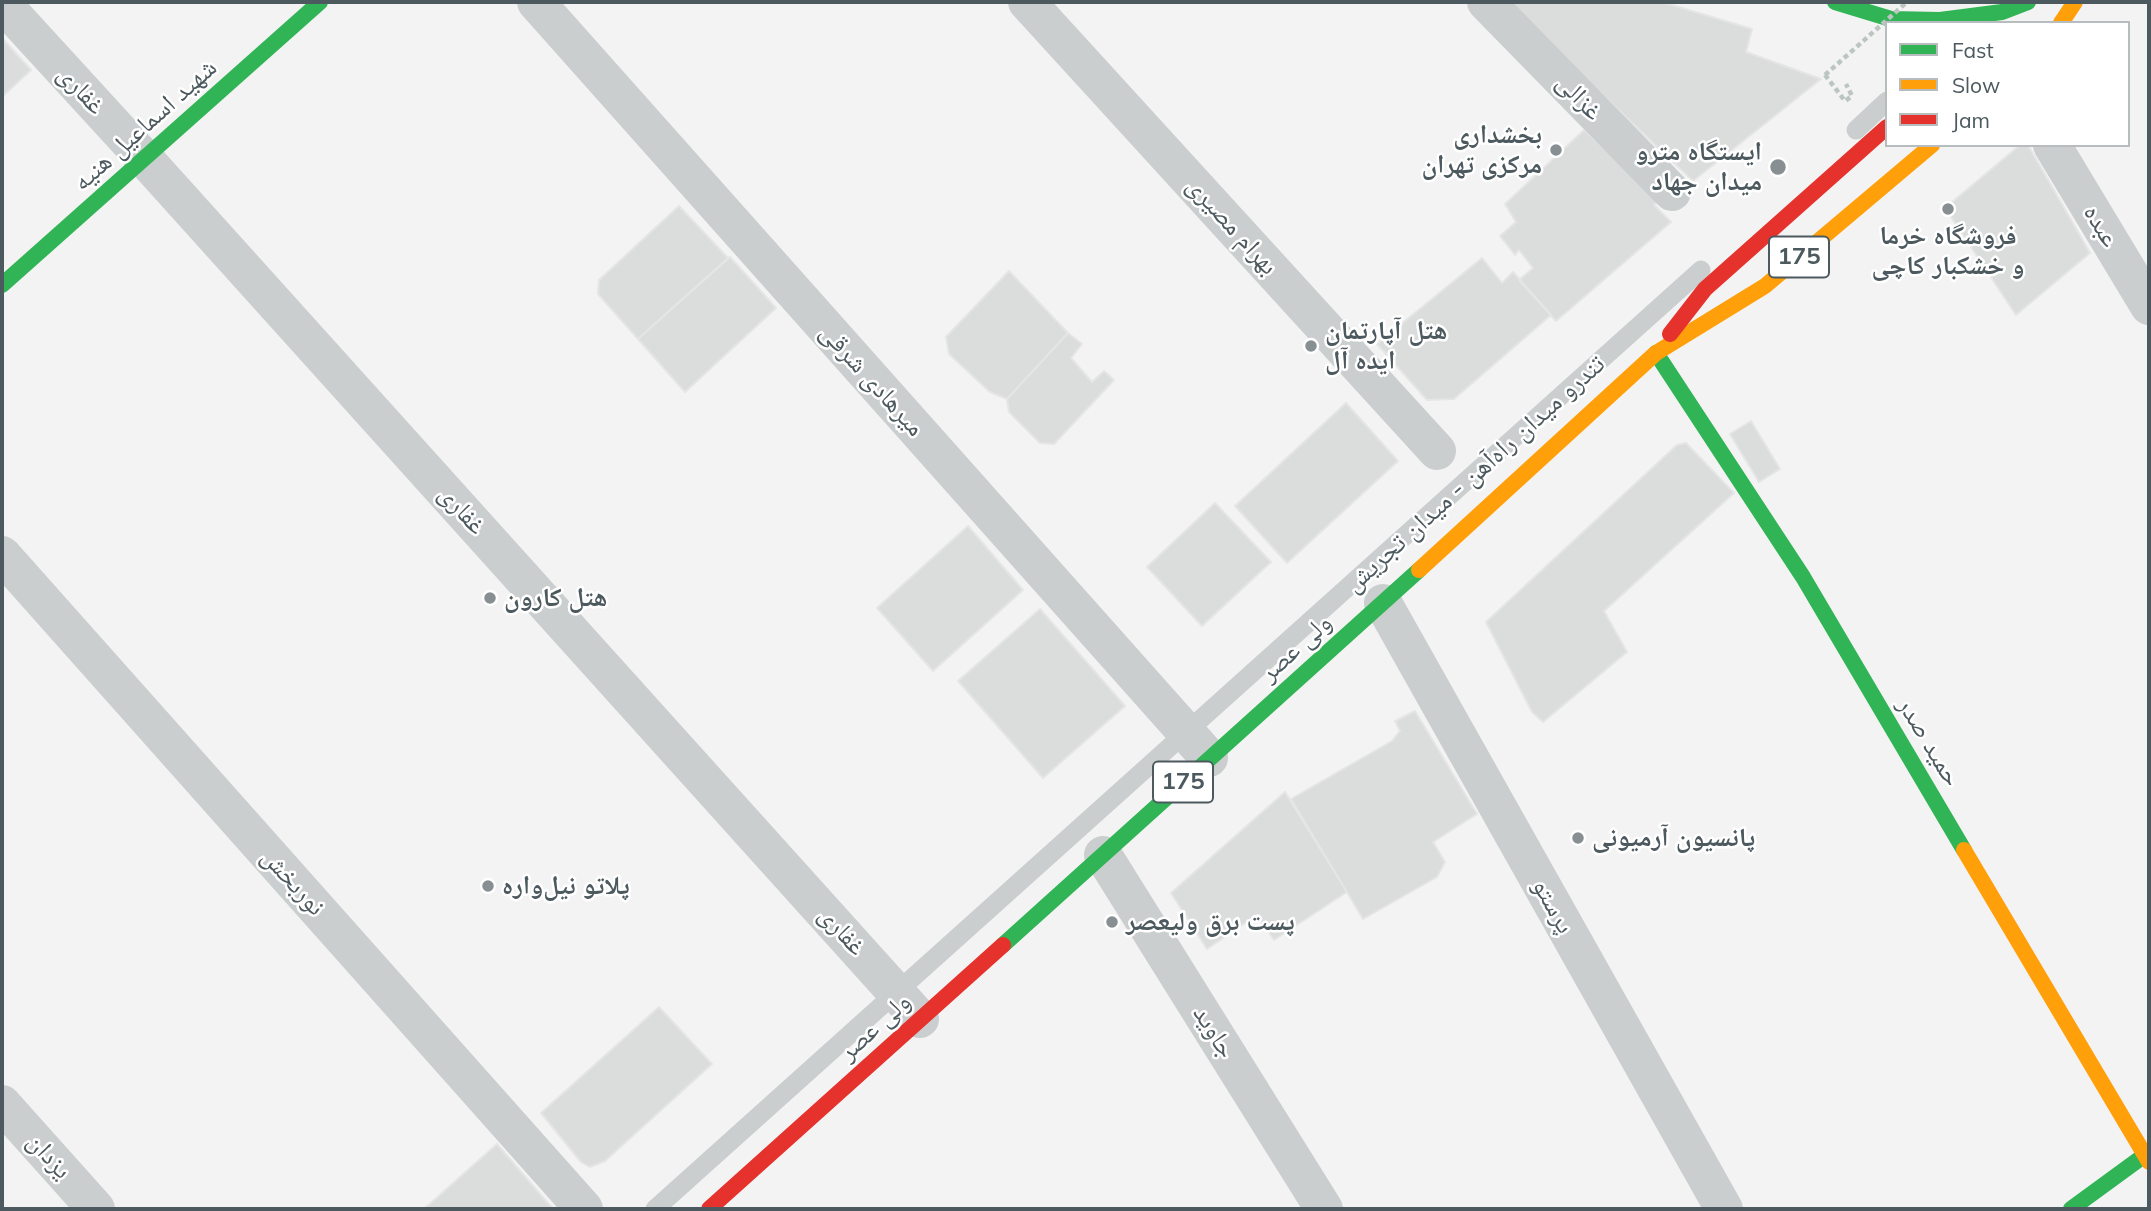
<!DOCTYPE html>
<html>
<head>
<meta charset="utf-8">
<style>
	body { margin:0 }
	#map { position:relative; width:2151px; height:1211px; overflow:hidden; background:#f4f3f3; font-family:Mulish,sans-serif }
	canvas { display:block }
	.frame { position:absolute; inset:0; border:4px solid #4c595e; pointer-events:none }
	.legend { position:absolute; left:1885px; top:21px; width:245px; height:126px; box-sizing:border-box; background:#fff; border:2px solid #b7bdbf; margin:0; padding:9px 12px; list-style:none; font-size:21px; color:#4c595e }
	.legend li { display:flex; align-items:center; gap:14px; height:35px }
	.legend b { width:35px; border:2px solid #b7bdbf }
</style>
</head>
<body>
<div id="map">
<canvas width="2151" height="1211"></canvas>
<div class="frame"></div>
<ul class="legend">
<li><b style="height:9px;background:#30b455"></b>Fast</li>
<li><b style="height:9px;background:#ff9f0a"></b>Slow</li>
<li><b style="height:9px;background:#e5322d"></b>Jam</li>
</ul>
</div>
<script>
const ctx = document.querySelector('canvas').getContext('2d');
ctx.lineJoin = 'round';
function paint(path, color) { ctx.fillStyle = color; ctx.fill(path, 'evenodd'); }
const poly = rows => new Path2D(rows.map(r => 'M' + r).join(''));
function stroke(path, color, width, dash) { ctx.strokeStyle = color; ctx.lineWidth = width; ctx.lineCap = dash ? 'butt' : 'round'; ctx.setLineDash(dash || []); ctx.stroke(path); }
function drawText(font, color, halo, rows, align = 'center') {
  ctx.font = font + ' Mulish,"Noto Naskh Arabic",sans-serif'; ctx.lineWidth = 5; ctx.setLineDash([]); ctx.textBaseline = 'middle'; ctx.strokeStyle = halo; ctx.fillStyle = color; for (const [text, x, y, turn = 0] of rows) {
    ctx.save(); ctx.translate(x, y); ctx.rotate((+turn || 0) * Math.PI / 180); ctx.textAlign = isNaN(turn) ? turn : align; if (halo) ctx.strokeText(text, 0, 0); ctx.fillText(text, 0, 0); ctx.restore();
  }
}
const building = poly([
	[1505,2,1662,2,1752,29,1746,52,1821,79,1693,181,1505,2],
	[2,38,31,70,2,97,2,38],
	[1584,130,1660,200,1654,205,1671,222,1556,321,1519,280,1533,268,1519,250,1515,255,1500,236,1516,222,1505,204,1584,130],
	[2020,145,2028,145,2090,253,2016,315,1945,208,2020,145],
	[679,206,728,258,638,339,598,294,599,280,679,206],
	[730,257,776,308,685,392,638,339,730,257],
	[1482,258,1502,283,1513,272,1551,315,1454,399,1427,400,1377,344,1482,258],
	[1009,271,1068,333,1007,399,990,392,949,354,946,337,1009,271],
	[1068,333,1082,344,1071,358,1092,382,1104,371,1114,380,1054,444,1040,443,1009,412,1007,399,1068,333],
	[1346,403,1398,461,1287,563,1235,506,1346,403],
	[1751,421,1780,469,1759,482,1730,434,1751,421],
	[1686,443,1734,493,1604,611,1627,652,1543,722,1532,712,1486,622,1677,445,1686,443],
	[1215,503,1271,562,1202,626,1147,567,1215,503],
	[968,526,1023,590,933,671,877,608,968,526],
	[1040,609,1125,706,1043,778,958,681,1040,609],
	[1415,711,1477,814,1433,842,1445,862,1437,877,1363,919,1291,799,1392,741,1400,731,1395,721,1415,711],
	[1285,792,1347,892,1274,940,1257,915,1207,949,1171,893,1285,792],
	[659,1007,712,1064,605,1161,590,1167,581,1162,541,1113,659,1007],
	[497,1144,553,1209,424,1209,497,1144]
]);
const path = poly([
	[1825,75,1845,101,1852,96,1846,84]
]);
const lane = poly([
	[1856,130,1887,101],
	[655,1209,1701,270]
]);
const street = poly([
	[536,2,1209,758],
	[1027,2,1437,451],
	[1486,2,1672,192],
	[2,3,144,158,920,1019],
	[2052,145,2149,306],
	[2,555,584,1209],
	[1383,603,1724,1209],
	[1103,855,1324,1209],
	[2,1104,96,1209]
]);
const fast = poly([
	[1835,2,1891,19,1940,20,2002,12,2028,2],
	[2,285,320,2],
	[1656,353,1803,577,1964,850],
	[1003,945,1419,570],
	[2071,1209,2149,1152]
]);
const slow = poly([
	[2061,23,2075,2],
	[1419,570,1656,353,1765,286,1932,145],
	[1964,850,2149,1162]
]);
const jam = poly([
	[1670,334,1705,289,1887,127],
	[709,1209,1003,945]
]);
const pathBridge = poly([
	[1825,75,1907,2]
]);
const markers = [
	[1556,150,7,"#878f92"],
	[1778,167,9,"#878f92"],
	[1948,209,7,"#878f92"],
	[1311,346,7,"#878f92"],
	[490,598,7,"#878f92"],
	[1578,838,7,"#878f92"],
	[488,886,7,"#878f92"],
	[1112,922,7,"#878f92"]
];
const shields = [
	[1799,257,60],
	[1183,782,60]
];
const shieldNames = [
	["175",1799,257],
	["175",1183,782]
];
const streetNames = [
	["غفاری",81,90,47],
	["غزالی",1579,97,46],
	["شهید اسماعیل هنیه",145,125,-42],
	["بهرام مصیری",1232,226,48],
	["عبده",2101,226,59],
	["میرهادی شرقی",872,380,48],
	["تندرو میدان راه‌آهن - میدان تجریش",1475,474,-42],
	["غفاری",462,510,48],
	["ولی عصر",1296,648,-42],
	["حمید صدر",1929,742,59],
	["نوربخش",293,882,48],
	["پرستو",1553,906,61],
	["غفاری",842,931,48],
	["ولی عصر",875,1027,-42],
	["جاوید",1214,1032,58],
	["یزدان",49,1156,48]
];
const poiNames = [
	["بخشداری",1542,135,"right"],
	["مرکزی تهران",1542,165,"right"],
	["ایستگاه مترو",1762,152,"right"],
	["میدان جهاد",1762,182,"right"],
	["فروشگاه خرما",1948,236,"center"],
	["و خشکبار کاچی",1948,266,"center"],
	["هتل آپارتمان",1325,331],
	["ایده آل",1325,361],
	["هتل کارون",504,598],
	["پانسیون آرمیونی",1592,838],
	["پلاتو نیل‌واره",502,886],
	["پست برق ولیعصر",1126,922]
];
paint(building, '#dbdcdc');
stroke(building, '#e5e5e6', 2);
stroke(path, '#bcc6c1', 4.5, [5, 3.5]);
stroke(lane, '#cbcecf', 19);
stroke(street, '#cbcecf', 38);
stroke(fast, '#30b455', 16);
stroke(slow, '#ff9f0a', 16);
stroke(jam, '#e5322d', 16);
stroke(pathBridge, '#bcc6c1', 4.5, [5, 3.5]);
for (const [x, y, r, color] of markers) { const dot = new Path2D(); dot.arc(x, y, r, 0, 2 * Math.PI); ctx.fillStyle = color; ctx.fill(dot); stroke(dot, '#fff', 2.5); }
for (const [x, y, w] of shields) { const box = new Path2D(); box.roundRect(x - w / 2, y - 20.5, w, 41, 5); ctx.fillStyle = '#fff'; ctx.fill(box); stroke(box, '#4c595e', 2); }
drawText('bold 24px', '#4c595e', null, shieldNames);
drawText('26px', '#4c595e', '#fff', streetNames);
drawText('bold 26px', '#4c595e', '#fff', poiNames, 'left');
</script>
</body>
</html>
